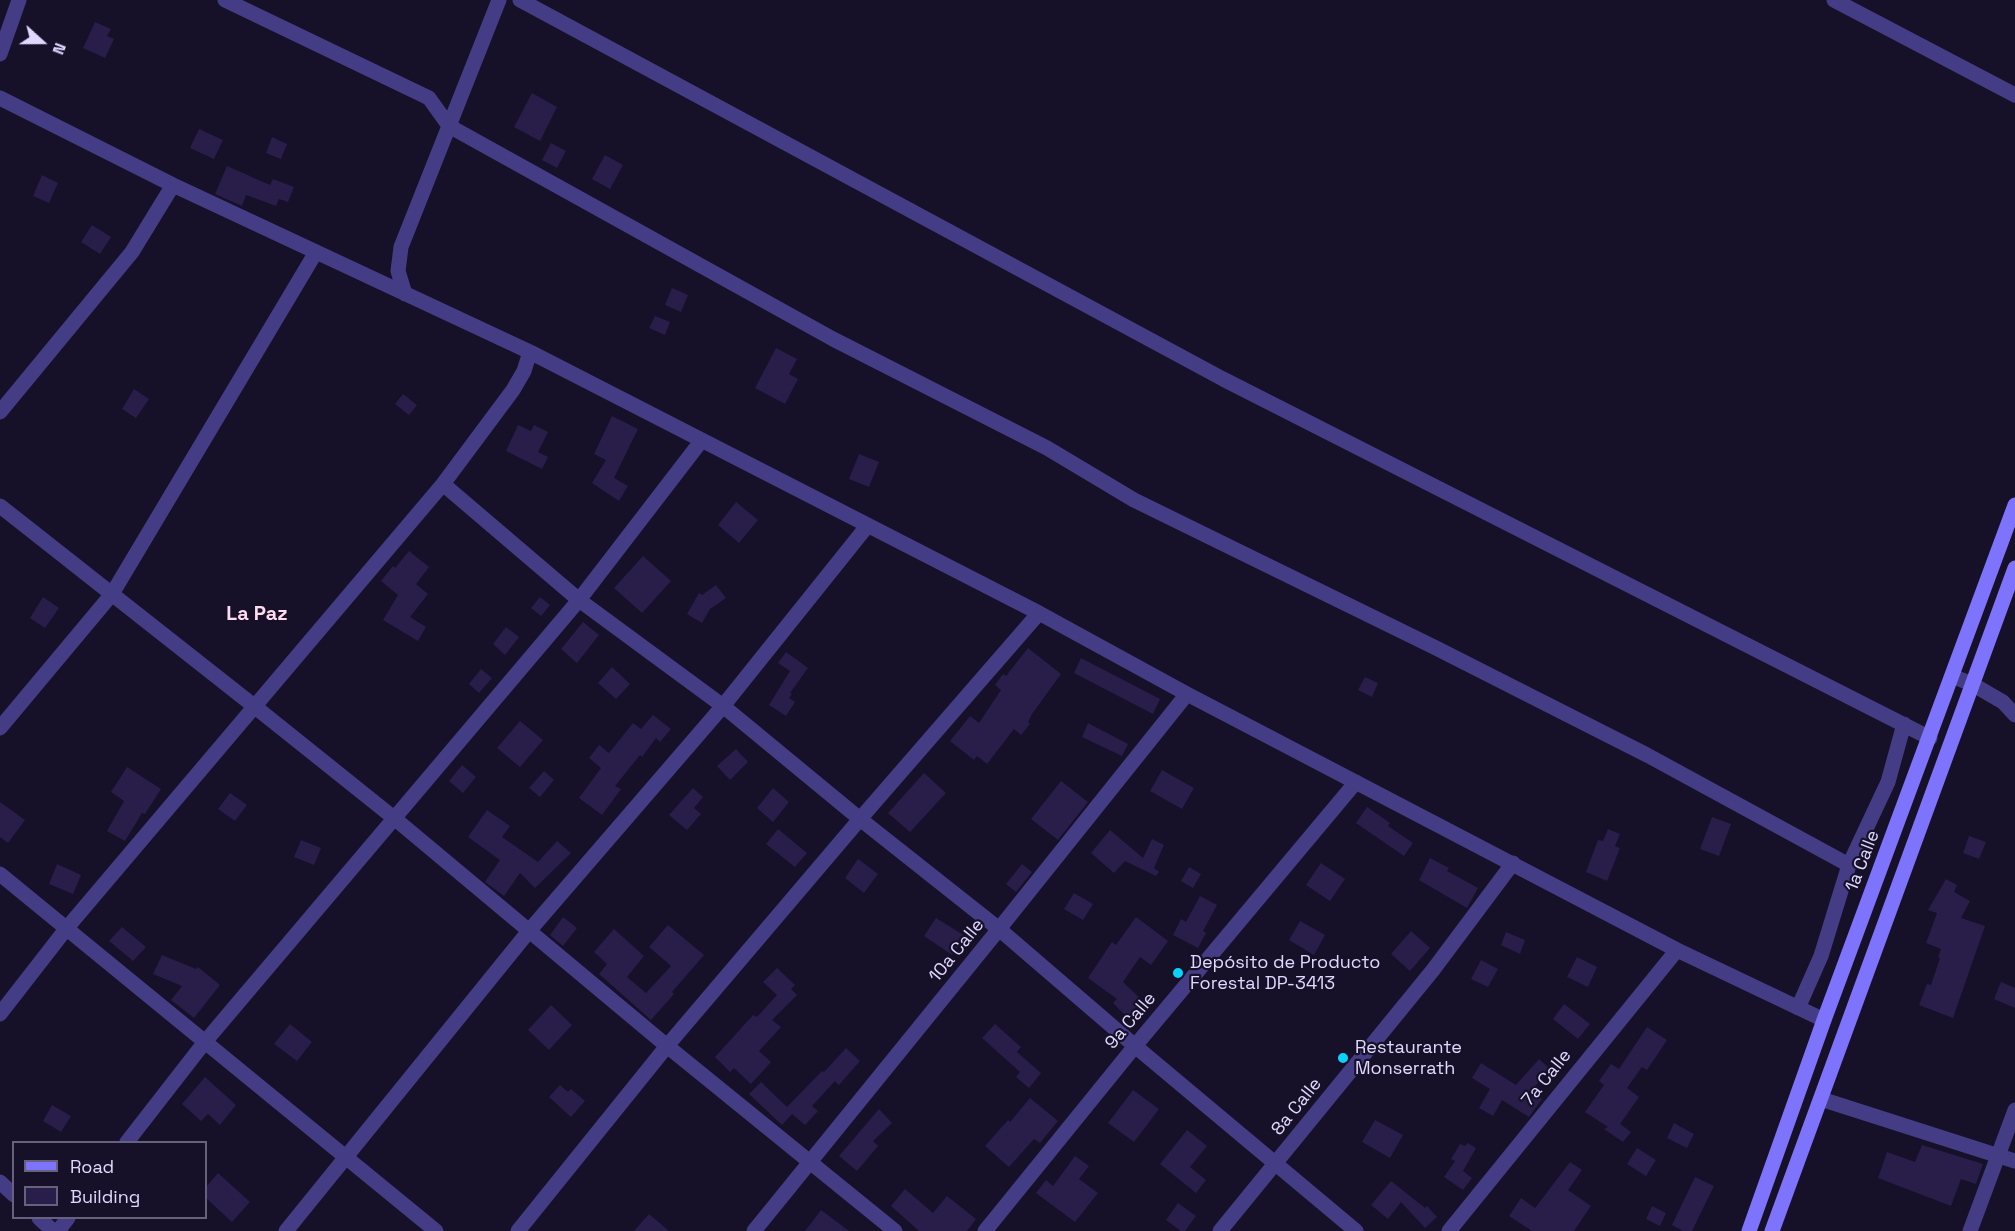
<!DOCTYPE html>
<html>
<head>
<meta charset="utf-8">
<style>
	body { margin:0 }
	#map { position:relative; width:2015px; height:1231px; overflow:hidden; background:#161128; font-family:"Space Grotesk",sans-serif }
	canvas { display:block }
	.legend { position:absolute; left:12px; top:1141px; width:195px; height:78px; box-sizing:border-box; background:#161128; border:2px solid #67617e; margin:0; padding:8px 10px; list-style:none; font-size:18px; color:#e0d9fe }
	.legend li { display:flex; align-items:center; gap:12px; height:30px }
	.legend b { width:30px; border:2px solid #67617e }
	.north { position:absolute; left:12px; top:12px; width:60px; height:60px; -webkit-text-stroke:4px #161128; paint-order:stroke; rotate:111deg; font-size:16px; font-weight:700; line-height:24px; text-align:center; color:#e0d9fe }
	.north::after { content:''; display:block; margin:auto; width:21px; height:27px; background:#e0d9fe; clip-path:polygon(50% 0,100% 100%,50% 72%,0 100%) }
</style>
</head>
<body>
<div id="map">
<canvas width="2015" height="1231"></canvas>
<ul class="legend">
<li><b style="height:8px;background:#7e73fc"></b>Road</li>
<li><b style="height:16px;background:#291d49"></b>Building</li>
</ul>
<div class="north">N</div>
</div>
<script>
const ctx = document.querySelector('canvas').getContext('2d');
ctx.lineJoin = 'round';
function paint(path, color) { ctx.fillStyle = color; ctx.fill(path, 'evenodd'); }
const poly = rows => new Path2D(rows.map(r => 'M' + r).join(''));
function stroke(path, color, width, dash) { ctx.strokeStyle = color; ctx.lineWidth = width; ctx.lineCap = dash ? 'butt' : 'round'; ctx.setLineDash(dash || []); ctx.stroke(path); }
function drawText(font, color, halo, rows, align = 'center') {
  ctx.font = font + ' "Space Grotesk",sans-serif'; ctx.lineWidth = 4.5; ctx.setLineDash([]); ctx.textBaseline = 'middle'; ctx.strokeStyle = halo; ctx.fillStyle = color; for (const [text, x, y, turn = 0] of rows) {
    ctx.save(); ctx.translate(x, y); ctx.rotate((+turn || 0) * Math.PI / 180); ctx.textAlign = isNaN(turn) ? turn : align; if (halo) ctx.strokeText(text, 0, 0); ctx.fillText(text, 0, 0); ctx.restore();
  }
}
const building = poly([
	[95,22,111,29,107,36,114,39,105,58,83,48],
	[532,93,557,107,540,141,514,127],
	[199,129,223,140,214,159,190,148],
	[272,137,287,144,281,159,266,153],
	[551,143,566,151,557,168,542,160],
	[605,155,623,165,610,189,592,179],
	[227,166,270,185,273,179,294,187,288,202,279,199,276,206,246,195,242,206,215,194],
	[42,175,58,183,49,203,33,196],
	[92,225,111,237,100,254,81,242],
	[672,288,688,295,681,312,665,305],
	[655,316,670,322,665,335,649,328],
	[776,348,797,359,789,374,798,379,785,404,755,388],
	[134,389,149,399,136,418,122,409],
	[403,394,417,405,409,415,395,404],
	[612,416,638,429,614,478,628,486,619,501,592,483,606,460,594,454],
	[518,425,531,431,534,425,548,432,538,452,548,457,542,469,506,451],
	[859,454,879,462,869,487,849,479],
	[736,502,758,520,739,543,718,525],
	[409,551,429,567,416,584,428,594,410,617,426,627,418,641,383,620,398,595,381,581,393,566,395,568],
	[643,556,671,581,642,613,614,588],
	[716,585,726,598,710,609,702,623,687,614,699,593,702,595],
	[43,597,59,608,45,628,30,618],
	[540,597,550,605,541,616,531,608],
	[583,622,599,635,577,663,561,649],
	[506,627,519,637,505,655,493,644],
	[1028,648,1061,674,1032,714,1028,722,1030,724,1021,735,1014,729,987,764,977,756,974,760,950,741,970,716,979,723,1001,690,995,685,1003,674,1006,676],
	[786,652,808,668,790,693,792,694,789,698,795,702,786,716,769,705,790,671,778,663],
	[1081,658,1160,699,1153,714,1074,673],
	[612,667,630,684,616,699,598,683],
	[481,669,492,678,479,693,469,684],
	[1365,677,1378,683,1372,697,1358,690],
	[653,715,671,729,660,742,656,738,642,757,640,755,615,786,621,789,602,815,579,798,601,768,589,758,599,745,609,753,633,723,641,729],
	[520,721,543,740,520,767,497,748],
	[1088,723,1128,744,1122,756,1082,737],
	[736,749,748,762,730,780,717,766],
	[462,765,476,777,463,793,449,781],
	[127,767,161,789,145,814,142,813,125,841,107,831,124,801,111,792],
	[1162,770,1194,788,1182,809,1150,791],
	[544,771,554,780,540,797,529,788],
	[924,773,946,793,910,832,888,813],
	[1061,781,1088,802,1058,840,1031,819],
	[693,788,703,797,694,808,701,814,687,830,669,815],
	[773,788,789,802,773,822,757,808],
	[230,793,247,805,235,821,218,809],
	[0,802,25,820,8,843,0,837],
	[1367,807,1390,823,1388,826,1413,843,1404,856,1356,823],
	[487,810,510,826,502,837,538,862,557,841,571,853,535,888,520,873,504,896,485,882,500,860,468,837],
	[1712,817,1731,824,1719,856,1700,849],
	[778,829,807,853,795,867,766,844],
	[1608,829,1620,834,1615,846,1620,848,1607,881,1586,872,1598,840,1603,841],
	[1110,830,1143,858,1152,839,1164,845,1154,868,1159,872,1156,876,1125,861,1114,873,1091,853],
	[1969,836,1986,842,1979,859,1963,853],
	[301,840,321,848,314,865,294,857],
	[1430,858,1449,868,1447,871,1478,888,1467,908,1419,880],
	[858,859,878,874,864,893,845,878],
	[1321,863,1345,879,1330,901,1306,885],
	[57,864,81,875,73,894,49,884],
	[1022,864,1032,872,1016,892,1006,884],
	[1189,867,1201,874,1193,888,1181,881],
	[1946,879,1957,885,1954,892,1970,901,1961,918,1985,926,1953,1018,1919,1005,1927,984,1931,985,1940,958,1938,957,1941,949,1926,943,1937,913,1928,910],
	[1074,893,1093,904,1083,920,1064,909],
	[1200,896,1217,905,1203,931,1206,933,1198,948,1173,935,1181,919,1186,922],
	[563,917,577,928,563,946,550,935],
	[1136,917,1168,941,1151,965,1140,957,1123,982,1143,1001,1127,1017,1113,1003,1117,999,1088,978,1112,942,1116,945],
	[936,918,965,936,952,955,924,936],
	[1300,921,1325,935,1314,955,1289,940],
	[668,925,704,955,672,992,674,994,651,1020,599,974,607,964,594,952,614,929,644,956,627,977,646,993,671,966,649,947],
	[122,927,146,947,133,961,109,941],
	[1411,931,1430,948,1410,971,1391,954],
	[1506,932,1525,940,1520,954,1501,945],
	[162,955,196,969,198,967,220,985,194,1018,171,1000,182,986,153,974],
	[1577,957,1597,967,1588,987,1567,977],
	[1481,960,1498,969,1488,987,1471,979],
	[777,968,795,985,791,989,797,995,772,1020,781,1027,759,1051,771,1062,751,1084,734,1068,730,1072,715,1057,753,1015,757,1017,777,995,763,982],
	[2001,982,2015,988,2015,1008,1994,999],
	[1564,1004,1590,1024,1578,1039,1553,1019],
	[551,1005,572,1025,549,1050,528,1030],
	[290,1024,312,1042,297,1061,274,1044],
	[995,1024,1021,1047,1017,1052,1041,1073,1029,1088,1016,1077,1020,1072,982,1038],
	[1647,1027,1667,1040,1647,1070,1642,1067,1627,1088,1639,1097,1620,1124,1631,1132,1623,1142,1604,1129,1608,1127,1585,1112,1604,1085,1599,1081,1611,1064,1619,1069],
	[846,1048,860,1061,839,1085,835,1081,812,1106,818,1111,805,1125,792,1114,782,1125,749,1094,761,1082,787,1107,822,1071,824,1072],
	[1539,1059,1550,1069,1530,1092,1542,1099,1529,1117,1502,1100,1493,1116,1479,1108,1490,1089,1472,1078,1481,1063,1516,1085],
	[205,1077,236,1105,220,1125,208,1114,201,1121,182,1104],
	[560,1085,568,1092,571,1089,585,1101,571,1117,549,1097],
	[1133,1090,1159,1109,1134,1142,1108,1123],
	[1030,1098,1058,1121,1040,1143,1034,1139,1009,1167,985,1146,1008,1120,1010,1122],
	[52,1105,71,1116,61,1132,43,1121],
	[879,1109,892,1123,873,1141,878,1146,857,1171,839,1156],
	[1375,1120,1403,1135,1390,1158,1362,1142],
	[1674,1123,1694,1134,1687,1148,1667,1138],
	[1187,1130,1207,1146,1190,1167,1206,1180,1196,1193,1160,1164],
	[1468,1143,1476,1148,1463,1171,1472,1178,1463,1190,1444,1177,1455,1161,1451,1159,1460,1144,1465,1146],
	[1922,1145,1983,1164,1976,1184,1961,1179,1951,1206,1878,1178,1887,1152,1915,1162],
	[1637,1148,1656,1160,1646,1176,1627,1164],
	[1075,1156,1089,1166,1079,1179,1098,1193,1075,1222,1036,1193,1046,1180,1053,1186],
	[1570,1162,1582,1170,1568,1190,1591,1206,1574,1231,1532,1231,1509,1216,1521,1198,1535,1208],
	[218,1173,250,1202,232,1222,206,1198,206,1187],
	[1695,1177,1714,1186,1692,1231,1683,1231,1672,1225],
	[1391,1181,1425,1208,1427,1206,1437,1217,1425,1228,1401,1202,1388,1219,1371,1205],
	[905,1189,933,1213,947,1196,976,1219,967,1231,919,1231,891,1206],
	[1178,1203,1196,1216,1185,1231,1181,1231,1166,1220],
	[1652,1206,1666,1213,1660,1226,1646,1219],
	[821,1210,849,1231,805,1231],
	[649,1214,669,1231,634,1231]
]);
const street = poly([
	[225,0,429,98,449,126,833,339,1047,448,1134,500,1434,647,1647,755,1849,865,1888,782,1904,724],
	[520,0,1223,379,1930,738],
	[1834,0,2015,95],
	[0,54,19,0],
	[0,98,173,185,530,352,1039,613,1187,694,1677,950,1824,1020],
	[405,294,398,271,401,247,499,0],
	[0,412,132,252,173,185],
	[443,484,579,600,723,706,860,819,999,929,1135,1046,1356,1231],
	[0,506,254,706,394,818,667,1046,895,1231],
	[1952,676,1972,684,2003,702,2015,715],
	[0,728,112,594,316,252],
	[0,874,436,1231],
	[1798,1008,1821,956,1849,865],
	[0,1014,66,929,443,484,513,390,524,371,530,352],
	[1821,1099,2015,1161],
	[127,1142,204,1043,579,600,702,440],
	[0,1182,14,1195],
	[39,1218,53,1231],
	[58,1231,68,1218],
	[286,1231,529,931,723,706,868,525],
	[518,1231,667,1046,860,819,1039,613],
	[754,1231,999,929,1187,694],
	[985,1231,1135,1046,1356,782],
	[1220,1231,1433,970,1513,863],
	[1449,1231,1677,950],
	[1970,1231,2015,1110]
]);
const secondary = poly([
	[1749,1231,1824,1020,2015,505],
	[1772,1231,2015,568]
]);
const markers = [
	[1178,973,6,"#0ad3f9"],
	[1343,1058,6,"#0ad3f9"]
];
const streetNames = [
	["1a Calle",1863,861,-69],
	["10a Calle",957,951,-51],
	["9a Calle",1131,1021,-50],
	["7a Calle",1547,1078,-51],
	["8a Calle",1297,1107,-51]
];
const poiNames = [
	["Depósito de Producto",1190,963],
	["Forestal DP-3413",1190,984],
	["Restaurante",1355,1048],
	["Monserrath",1355,1069]
];
const neighbourhoodNames = [
	["La Paz",257,615]
];
paint(building, '#291d49');
stroke(street, '#443d86', 15);
stroke(secondary, '#7e73fc', 15);
for (const [x, y, r, color] of markers) { const dot = new Path2D(); dot.arc(x, y, r, 0, 2 * Math.PI); ctx.fillStyle = color; ctx.fill(dot); stroke(dot, '#161128', 2); }
drawText('18px', '#e0d9fe', '#161128', streetNames);
drawText('18px', '#e0d9fe', '#161128', poiNames, 'left');
drawText('bold 20px', '#fedbef', '#161128', neighbourhoodNames);
</script>
</body>
</html>
